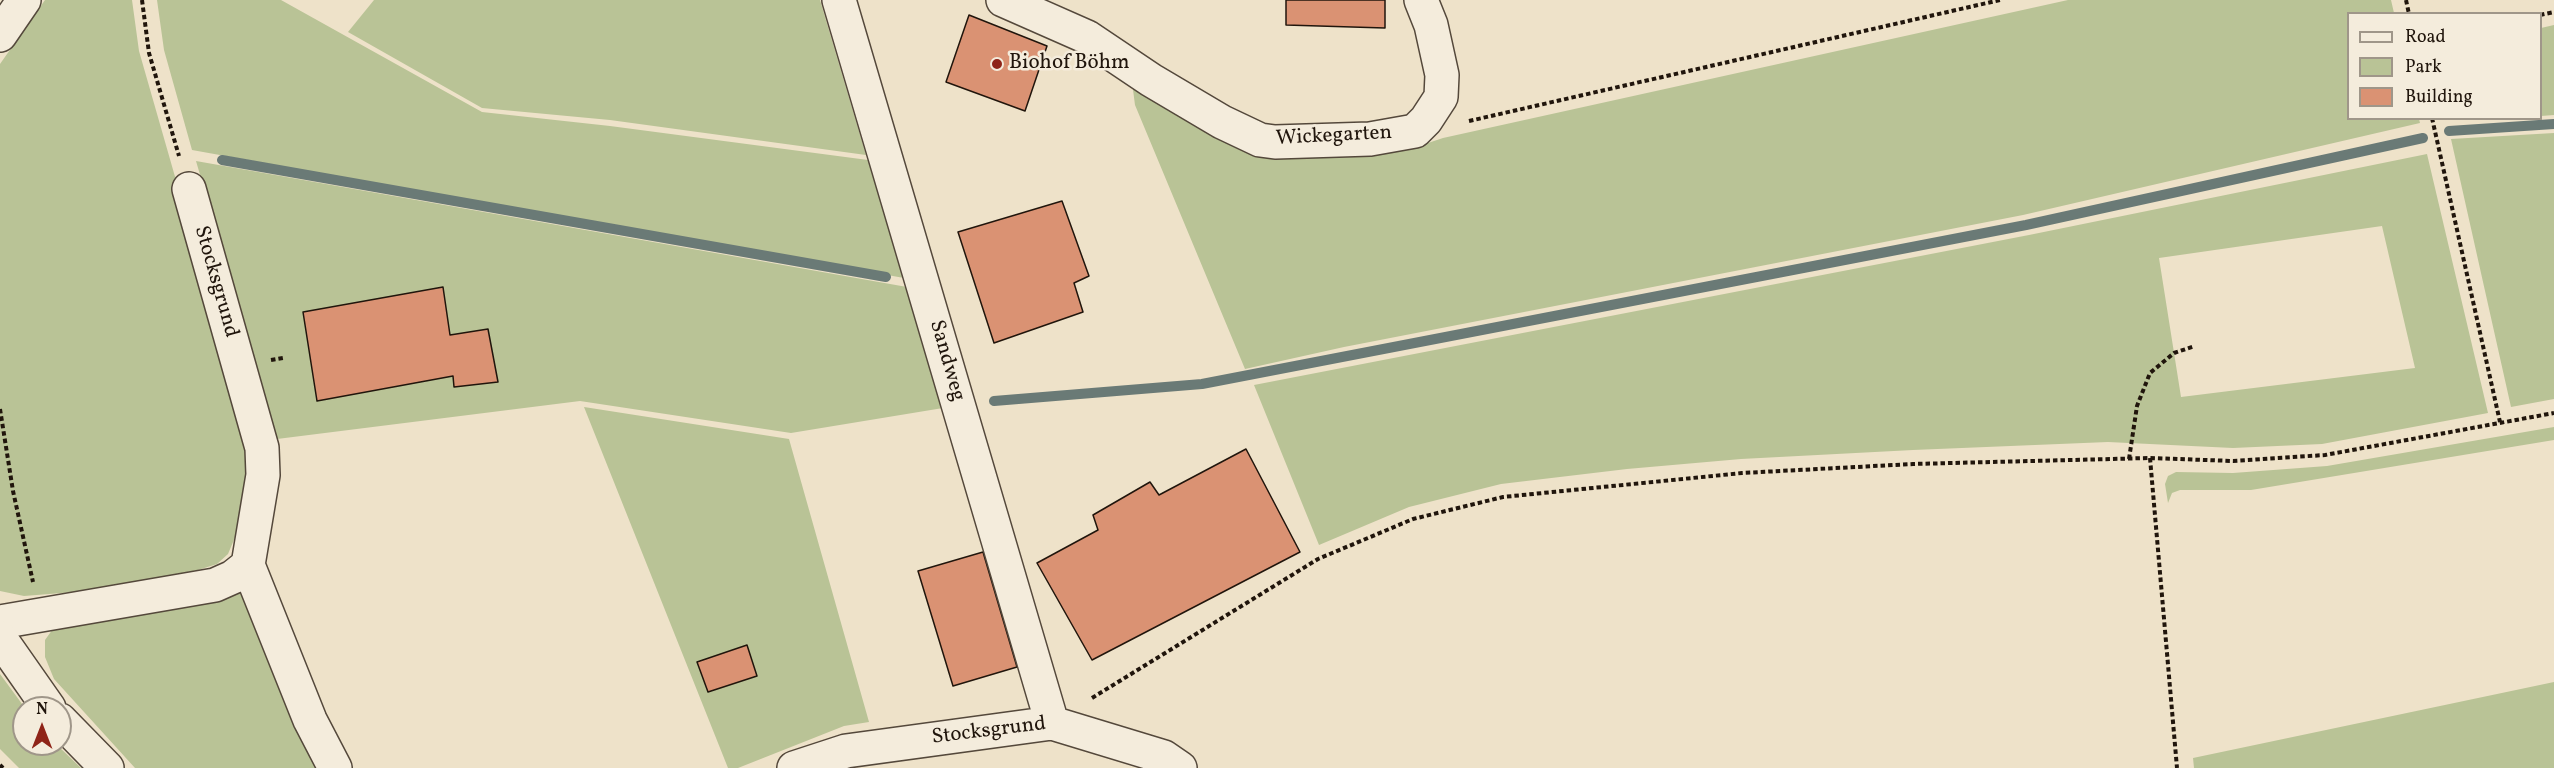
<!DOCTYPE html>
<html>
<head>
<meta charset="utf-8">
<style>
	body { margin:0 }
	#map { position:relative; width:2554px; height:768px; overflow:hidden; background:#eee2c9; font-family:Vollkorn,serif }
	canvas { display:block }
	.legend { position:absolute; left:2347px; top:12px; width:195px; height:108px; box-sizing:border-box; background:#f4ecdc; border:2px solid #9f9689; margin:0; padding:8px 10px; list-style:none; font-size:18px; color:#20150c }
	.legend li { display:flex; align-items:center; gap:12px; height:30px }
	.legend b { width:30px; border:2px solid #9f9689 }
	.north { position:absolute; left:12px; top:696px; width:60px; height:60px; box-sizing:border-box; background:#f4ecdc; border:2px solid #9f9689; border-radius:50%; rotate:0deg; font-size:16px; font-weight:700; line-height:24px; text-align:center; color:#20150c }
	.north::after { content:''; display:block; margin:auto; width:21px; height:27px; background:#8f2418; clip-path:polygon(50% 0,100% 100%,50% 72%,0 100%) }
</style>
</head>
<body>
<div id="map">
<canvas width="2554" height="768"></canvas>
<ul class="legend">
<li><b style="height:8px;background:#f4ecdc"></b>Road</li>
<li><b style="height:16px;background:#b9c396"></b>Park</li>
<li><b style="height:16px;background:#da9273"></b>Building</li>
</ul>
<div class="north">N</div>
</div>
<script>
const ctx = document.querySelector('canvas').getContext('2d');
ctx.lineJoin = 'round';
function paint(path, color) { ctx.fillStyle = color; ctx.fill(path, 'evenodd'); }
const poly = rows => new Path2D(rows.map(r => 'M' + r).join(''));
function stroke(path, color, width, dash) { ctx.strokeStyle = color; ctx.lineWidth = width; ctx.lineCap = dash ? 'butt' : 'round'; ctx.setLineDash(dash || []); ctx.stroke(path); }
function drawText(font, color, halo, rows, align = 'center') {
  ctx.font = font + ' Vollkorn,serif'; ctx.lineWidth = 5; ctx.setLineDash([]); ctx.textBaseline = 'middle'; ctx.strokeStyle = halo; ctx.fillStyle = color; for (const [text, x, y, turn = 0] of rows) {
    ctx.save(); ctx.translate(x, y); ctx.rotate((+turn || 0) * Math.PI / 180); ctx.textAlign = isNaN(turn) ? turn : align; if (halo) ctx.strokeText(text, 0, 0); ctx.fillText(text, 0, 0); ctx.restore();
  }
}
const green = poly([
	[45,0,132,0,139,51,194,243,240,415,251,473,238,530,228,554,217,564,198,570,87,591,24,596,0,591,0,64],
	[157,0,281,0,482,112,610,126,868,160,904,278,192,150,164,50],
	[374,0,820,0,866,155,610,120,482,108,348,32],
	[2068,0,2391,0,2394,13,2348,14,2348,118,2419,119,2420,123,2023,215,1344,347,1245,369,1135,105,1132,82,1216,132,1419,146,1443,138],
	[2554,25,2554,115,2541,116,2541,28],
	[2554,133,2554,399,2511,407,2451,139],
	[2427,154,2488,413,2322,444,2233,448,2108,442,1913,450,1741,459,1627,469,1501,484,1409,507,1319,545,1254,385,2029,235],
	[2382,226,2415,368,2181,397,2159,258],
	[196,161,907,287,943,408,791,433,580,401,277,439],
	[584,407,789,439,869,722,844,726,738,768,728,768],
	[2554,427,2554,440,2251,490,2180,490,2172,493,2168,503,2165,484,2168,476,2176,472,2233,473,2327,466],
	[242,583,317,768,135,768,54,679,45,657,45,640,55,626],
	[0,674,25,708,24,744,56,744,81,768,19,768,0,749],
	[2554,682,2554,768,2194,768,2193,758]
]);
const stream = poly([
	[2449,131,2554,124],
	[222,160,886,277],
	[994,401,1202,384,2026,225,2423,138]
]);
const building = poly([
	[1286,0,1385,0,1385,28,1286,25,1286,0],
	[969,15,1047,46,1025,111,946,82,969,15],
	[1062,201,1089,276,1074,283,1083,312,994,343,958,232,1062,201],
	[443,287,450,335,488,329,498,382,454,387,453,376,317,401,303,312,443,287],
	[1246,449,1300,552,1092,660,1037,563,1098,530,1093,515,1150,482,1159,495,1246,449],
	[983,552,1017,667,953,686,918,571,983,552],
	[747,645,757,676,708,692,697,662,747,645]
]);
const path = poly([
	[142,0,149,53,179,156],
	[2406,0,2409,14],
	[2540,15,2554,12],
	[2432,118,2500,422],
	[1469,121,2000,0],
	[271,360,283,358],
	[0,409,13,491,33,582],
	[2150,458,2177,768],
	[2129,459,2137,406,2150,373,2174,353,2195,346],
	[1092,698,1318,559,1413,519,1503,497,1742,473,1913,464,2150,458,2233,461,2325,455,2554,413],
	[0,765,3,768]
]);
const minor = poly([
	[839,0,1052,723],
	[1003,0,1087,37,1151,80,1222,122,1260,140,1275,142,1370,139,1415,131,1426,120,1441,97,1442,75,1431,25,1421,0],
	[189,189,262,448,263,475,248,565,310,720,335,768],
	[0,622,215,585,233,577,248,565],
	[794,768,846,751,1052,723,1164,757,1180,768]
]);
const tertiary = poly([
	[0,35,24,0],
	[0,638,49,708],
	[60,720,107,768]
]);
const markers = [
	[997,64,6,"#8f2418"]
];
const poiNames = [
	["Biohof Böhm",1009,64]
];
const streetNames = [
	["Wickegarten",1334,137,-3],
	["Stocksgrund",215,282,74],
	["Sandweg",946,361,74],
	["Stocksgrund",989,732,-7]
];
paint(green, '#b9c396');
stroke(stream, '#6a7a76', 10);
paint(building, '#da9273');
stroke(building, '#20150c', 1.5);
stroke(minor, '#54483b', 36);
stroke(tertiary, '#54483b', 36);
stroke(path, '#20150c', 4, [4.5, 3]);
stroke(minor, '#f4ecdc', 33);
stroke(tertiary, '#f4ecdc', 33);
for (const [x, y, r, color] of markers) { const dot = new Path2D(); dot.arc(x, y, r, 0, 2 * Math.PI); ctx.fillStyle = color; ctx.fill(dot); stroke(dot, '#f4ecdc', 2); }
drawText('21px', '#20150c', '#f4ecdc', poiNames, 'left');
drawText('21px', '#20150c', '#f4ecdc', streetNames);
</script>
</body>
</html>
